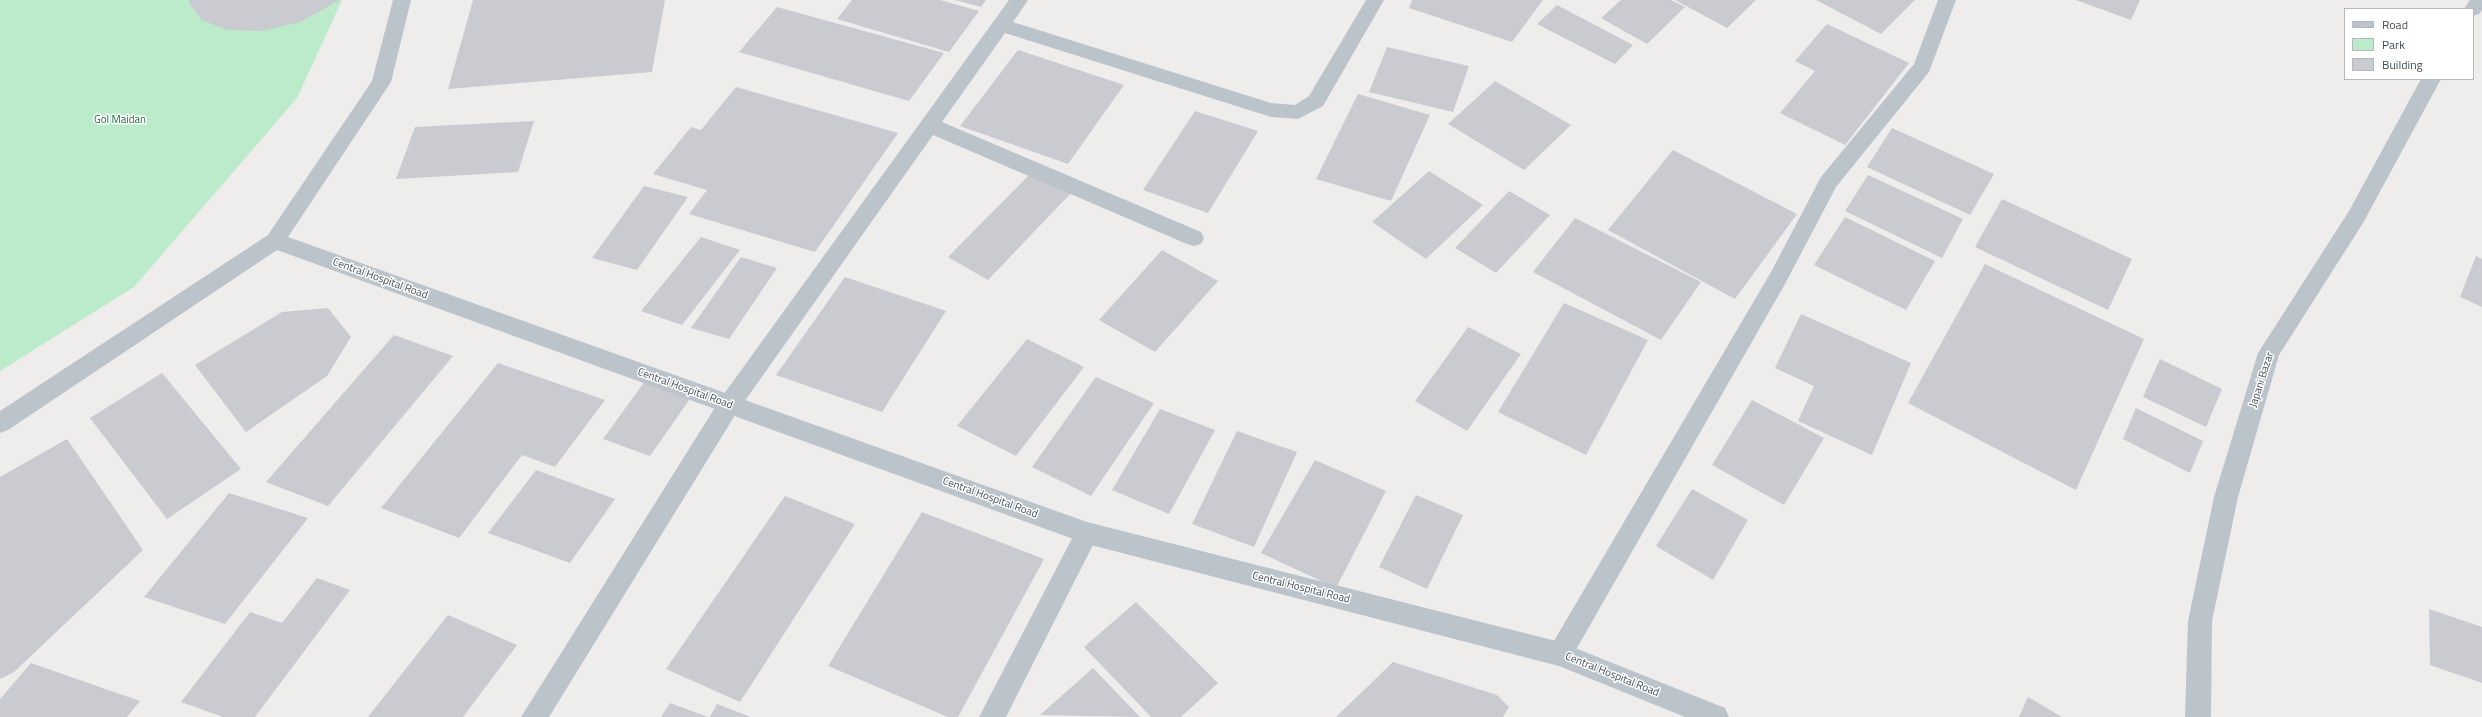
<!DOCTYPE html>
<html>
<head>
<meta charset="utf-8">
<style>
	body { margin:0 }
	#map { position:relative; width:2482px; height:717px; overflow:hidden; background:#efecec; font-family:"Titillium Web",sans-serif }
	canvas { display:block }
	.legend { position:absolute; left:2344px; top:8px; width:130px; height:72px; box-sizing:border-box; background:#fff; border:1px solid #b5b9bc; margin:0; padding:5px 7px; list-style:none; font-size:12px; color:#455058 }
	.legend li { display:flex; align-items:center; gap:8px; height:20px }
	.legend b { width:20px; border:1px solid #b5b9bc }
</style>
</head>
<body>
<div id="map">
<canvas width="2482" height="717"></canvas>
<ul class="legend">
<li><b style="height:5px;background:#bbc4cb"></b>Road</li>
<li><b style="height:11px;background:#bbebcb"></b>Park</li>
<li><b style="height:11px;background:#c9cbd1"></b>Building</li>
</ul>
</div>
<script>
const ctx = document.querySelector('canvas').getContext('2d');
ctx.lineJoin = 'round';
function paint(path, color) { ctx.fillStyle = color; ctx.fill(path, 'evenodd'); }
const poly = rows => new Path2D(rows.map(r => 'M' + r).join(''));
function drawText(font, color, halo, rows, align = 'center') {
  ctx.font = font + ' "Titillium Web",sans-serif'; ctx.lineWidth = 3; ctx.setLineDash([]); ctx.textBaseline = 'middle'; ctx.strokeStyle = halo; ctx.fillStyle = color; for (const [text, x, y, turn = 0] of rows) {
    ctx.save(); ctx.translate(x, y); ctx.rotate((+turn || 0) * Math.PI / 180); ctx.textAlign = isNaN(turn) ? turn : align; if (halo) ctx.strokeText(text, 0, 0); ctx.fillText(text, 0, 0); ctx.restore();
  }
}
const green = poly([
	[0,0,342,0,297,98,134,287,0,371]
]);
const building = poly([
	[189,0,340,0,300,22,262,31,227,30,202,20,189,3],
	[473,0,665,0,652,72,448,89],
	[852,0,940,0,979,11,949,52,837,19],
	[955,0,986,0,981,7],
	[1412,0,1543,0,1512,42,1409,8],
	[1621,0,1671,0,1685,7,1647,44,1601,18],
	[1675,0,1756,0,1727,28],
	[1816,0,1915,0,1881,34],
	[2076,0,2140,0,2131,20],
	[1557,5,1633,45,1615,64,1537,24],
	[777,7,944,53,909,101,739,52],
	[1827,24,1909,63,1845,145,1780,113,1815,71,1795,61],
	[1387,47,1469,66,1453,112,1369,92],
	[1018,50,1124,85,1068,164,960,126],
	[1495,81,1571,125,1524,170,1448,124],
	[736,87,898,133,815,252,689,214,707,190,653,174,691,127,701,130],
	[1358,94,1430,115,1391,201,1316,179],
	[1195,111,1258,131,1208,213,1143,190],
	[534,121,518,172,396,179,415,127],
	[1892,128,1994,174,1970,215,1867,167],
	[1673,150,1797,214,1735,299,1608,230],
	[1034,170,1073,191,988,280,948,257],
	[1429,171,1483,205,1426,259,1372,222],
	[1868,175,1963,219,1942,258,1845,211],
	[644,186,688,197,637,270,592,258],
	[1509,191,1550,215,1496,273,1455,248],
	[2002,199,2132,259,2108,310,1975,247],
	[1845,217,1935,261,1906,310,1814,265],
	[1575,218,1701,282,1661,340,1533,272],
	[701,237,740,250,682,325,641,311],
	[1162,250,1218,281,1155,352,1099,320],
	[2476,256,2482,259,2482,307,2460,297],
	[741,257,777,268,729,339,691,328],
	[1985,264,2144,339,2076,490,1908,403],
	[845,277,946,311,882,412,776,375],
	[1564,303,1648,340,1586,455,1498,412],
	[328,308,351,337,327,376,246,432,195,365,282,312],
	[1801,314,1911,363,1872,455,1798,421,1814,386,1775,368],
	[1468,327,1521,354,1467,431,1415,401],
	[394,335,453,356,328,506,266,482],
	[1027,339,1084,367,1016,456,957,426],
	[2160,359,2222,389,2206,427,2143,397],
	[498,363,605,400,555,467,522,455,459,538,381,508],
	[162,373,241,469,167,519,90,418],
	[1096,377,1154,403,1091,496,1032,467],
	[645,381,692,396,650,456,603,439],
	[1752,400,1824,438,1784,505,1712,465],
	[2136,408,2203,441,2190,473,2123,439],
	[1160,409,1215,430,1169,514,1112,490],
	[1237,431,1297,452,1254,547,1192,524],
	[67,439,143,550,14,672,0,679,0,477],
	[1315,460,1386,491,1336,588,1261,553],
	[536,470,615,499,570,563,488,533],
	[1692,489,1748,520,1713,580,1656,546],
	[229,493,308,518,225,624,144,597],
	[1416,495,1463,515,1427,589,1379,567],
	[785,496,855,524,740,702,666,669],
	[922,512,1044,559,958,717,948,717,828,666],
	[317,578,350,590,255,717,223,717,181,702,250,612,282,623],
	[1136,602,1218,683,1181,717,1151,717,1084,647],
	[2429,609,2482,627,2482,683,2430,665],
	[448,615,517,645,463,717,368,717],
	[1393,662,1497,695,1509,707,1503,717,1336,717],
	[31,663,140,701,127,717,0,717,0,699],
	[1093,668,1140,717,1040,715],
	[2028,697,2062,717,2019,717],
	[670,703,708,717,661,717],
	[717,704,751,717,710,717]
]);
const minor = poly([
	[1009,0,1028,0,1013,22,1271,103,1295,105,1309,96,1366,0,1384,0,1323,106,1298,119,1271,117,1005,33,942,122,1201,232,1204,238,1201,244,1194,246,1187,244,933,135,737,412,549,717,521,717,721,398,1009,0],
	[1938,0,1956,0,1929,72,1836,187,1785,284,1569,662,1560,666,1551,662,1547,654,1551,646,1771,272,1821,177,1914,64,1938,0],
	[1087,522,1095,525,1099,533,1006,717,979,717,1079,525,1087,522]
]);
const tertiary = poly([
	[393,0,411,0,391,82,288,237,1087,522,1560,642,1725,708,1729,717,1685,717,1559,666,1087,544,277,250,8,430,0,433,0,411,268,235,372,81,393,0],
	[2470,0,2482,0,2482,10,2479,14,2473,16,2473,9,2464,9,2470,0],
	[2421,79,2441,79,2363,223,2279,355,2238,497,2212,621,2211,717,2185,717,2188,621,2214,497,2258,353,2349,211,2421,79]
]);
const parkNames = [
	["Gol Maidan",120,120]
];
const streetNames = [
	["Central Hospital Road",380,279,20],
	["Japani Bazar",2262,380,-72],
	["Central Hospital Road",685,389,20],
	["Central Hospital Road",990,498,20],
	["Central Hospital Road",1301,588,14],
	["Central Hospital Road",1612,675,22]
];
paint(green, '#bbebcb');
paint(building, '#c9cbd1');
paint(minor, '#bbc4cb');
paint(tertiary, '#bbc4cb');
drawText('11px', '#1b7443', '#fff', parkNames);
drawText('11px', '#455058', '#fff', streetNames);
</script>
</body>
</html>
